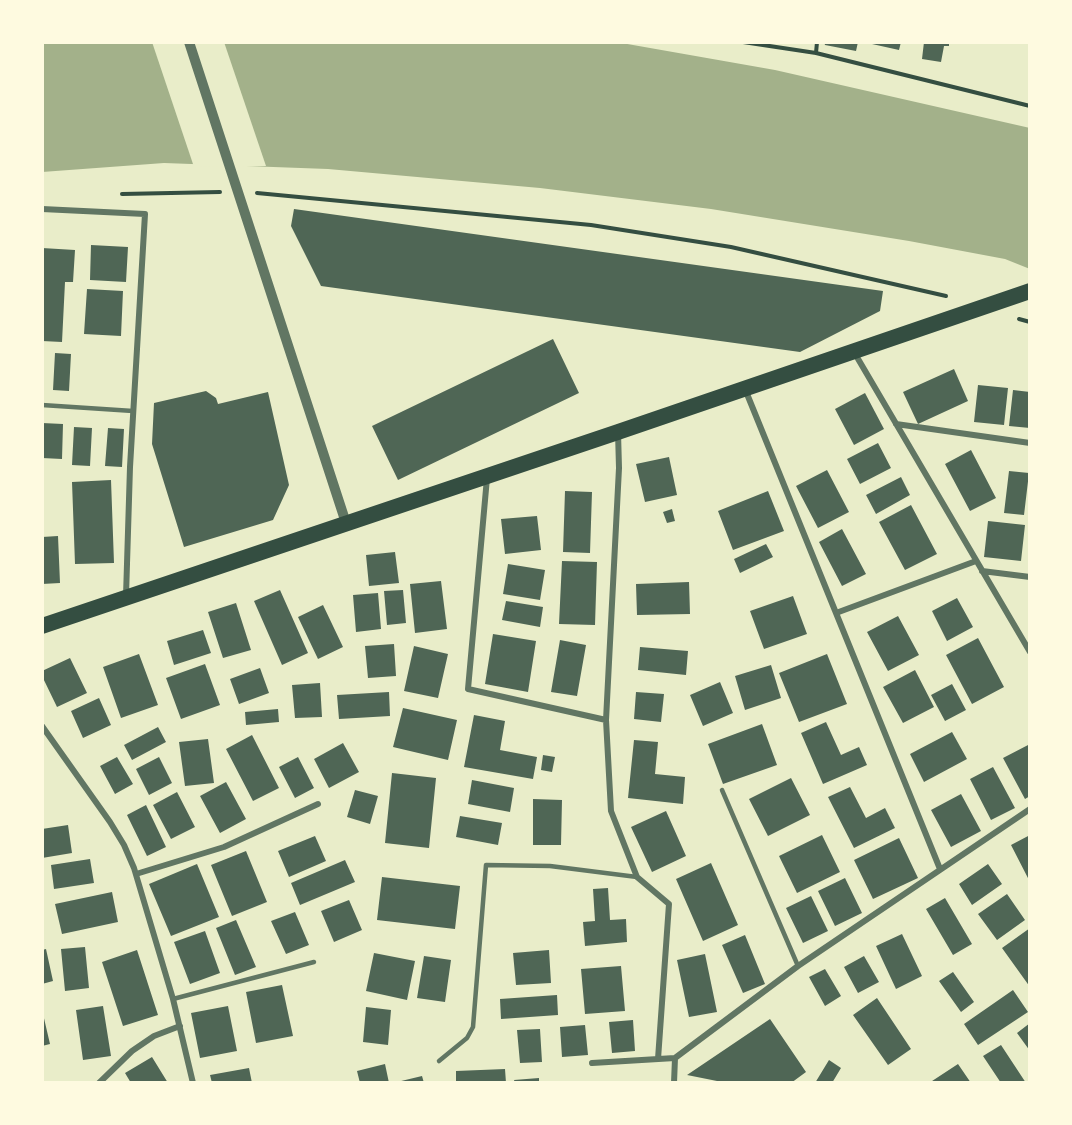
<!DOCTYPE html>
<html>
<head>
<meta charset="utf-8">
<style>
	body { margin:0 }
	#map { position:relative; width:1072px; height:1125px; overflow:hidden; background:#e9edc9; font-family:"Archivo Narrow",sans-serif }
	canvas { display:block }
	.frame { position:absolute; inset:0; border:44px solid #fefae0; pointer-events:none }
</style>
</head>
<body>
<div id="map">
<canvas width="1072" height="1125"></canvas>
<div class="frame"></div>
</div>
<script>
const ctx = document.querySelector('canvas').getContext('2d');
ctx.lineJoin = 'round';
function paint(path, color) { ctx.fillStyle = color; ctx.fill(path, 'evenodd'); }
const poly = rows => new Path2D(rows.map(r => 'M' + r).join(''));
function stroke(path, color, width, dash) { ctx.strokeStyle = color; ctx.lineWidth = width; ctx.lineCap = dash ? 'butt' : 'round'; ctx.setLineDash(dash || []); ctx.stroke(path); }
const water = poly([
	[42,42,616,42,775,70,1030,128,1030,269,1005,259,909,241,711,209,540,188,328,169,164,163,42,172]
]);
const pier = poly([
	[152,42,224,42,266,166,194,167]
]);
const building = poly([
	[824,42,858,42,856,51,825,45],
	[863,42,901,42,899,50],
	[924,42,949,42,949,46,944,46,941,62,922,59],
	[294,209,883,291,880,311,800,352,321,286,291,226],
	[91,245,128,247,126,282,90,280],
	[42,248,75,250,73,282,65,282,62,342,42,341],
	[87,289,123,291,121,336,84,334],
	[553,339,579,393,398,480,372,426],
	[55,353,71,354,69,391,53,390],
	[954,369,968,401,918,424,903,392],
	[978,385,1008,388,1004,425,974,422],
	[1013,390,1030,392,1030,428,1009,426],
	[206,391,216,398,218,404,268,392,289,485,273,520,184,547,152,444,154,403],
	[865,393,884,429,854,445,835,409],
	[42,423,63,424,62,459,42,458],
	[74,427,92,428,90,466,72,465],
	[108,428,124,429,122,467,105,466],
	[878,443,891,468,860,484,847,459],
	[971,450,996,498,970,511,945,464],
	[669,457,677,495,645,502,636,464],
	[827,470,849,512,818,528,796,486],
	[1009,471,1029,473,1024,515,1004,513],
	[901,477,910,495,876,514,866,495],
	[111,480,114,563,75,564,72,482],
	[565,491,592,492,590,553,563,552],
	[768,491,784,531,733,550,718,511],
	[911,505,937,554,905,570,879,522],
	[672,509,675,521,667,523,663,512],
	[537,516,541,550,505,554,501,519],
	[988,521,1025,525,1021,561,984,557],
	[842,529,866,574,842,586,819,542],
	[58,536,60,583,42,584,42,537],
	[766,544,773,557,740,573,734,559],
	[395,552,399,583,369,586,366,555],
	[562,561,597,562,595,625,559,624],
	[508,564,545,570,540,600,503,594],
	[441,581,447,629,415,633,410,584],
	[689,582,690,614,637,615,636,584],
	[280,590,308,653,282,665,254,601],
	[403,590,406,623,387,625,384,591],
	[378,593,381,629,356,632,353,595],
	[793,596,807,634,764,649,750,611],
	[957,598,973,627,947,641,932,611],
	[506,601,543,607,540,627,502,620],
	[236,603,251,650,223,658,208,612],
	[323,605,343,647,318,659,298,617],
	[898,616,919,655,888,671,867,632],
	[203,630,211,653,174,665,167,641],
	[493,634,536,641,528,692,485,684],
	[978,638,1004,687,972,704,946,655],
	[560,640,586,645,577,696,551,692],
	[394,644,396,676,368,678,365,646],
	[414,646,448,654,438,698,404,691],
	[640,647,688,651,686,675,638,670],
	[139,654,158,705,121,718,103,667],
	[827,654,847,704,799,722,779,673],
	[70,658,87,693,57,707,42,676,42,671],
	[205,664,220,705,181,719,166,678],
	[771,665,781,698,745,710,735,676],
	[260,668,269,693,239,704,230,679],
	[915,670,934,707,903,723,883,687],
	[720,682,733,713,703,726,690,695],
	[320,683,322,717,295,718,292,685],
	[952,684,966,710,945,721,931,695],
	[389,692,390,716,339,719,337,695],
	[636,692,664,694,661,722,634,719],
	[99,698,111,725,83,738,71,711],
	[403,708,457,720,448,760,393,747],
	[278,709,279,722,246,725,245,712],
	[474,715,505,721,500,750,537,757,533,779,464,767],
	[826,722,841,755,859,747,867,765,823,784,801,733],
	[762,724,777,765,723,784,708,744],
	[158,727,166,742,132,760,124,745],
	[952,732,967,759,924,782,910,754],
	[252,735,279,788,253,801,226,749],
	[208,739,214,783,185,786,179,742],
	[634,740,658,742,655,774,685,777,683,804,628,798],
	[343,743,359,772,329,788,314,759],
	[1030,744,1030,796,1025,799,1003,758],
	[543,755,555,757,552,772,541,770],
	[117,757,133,784,115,794,100,766],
	[159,757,172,783,149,795,136,769],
	[298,757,314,788,295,798,279,767],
	[993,767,1015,808,991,820,970,779],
	[392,773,436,778,429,848,385,843],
	[791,778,810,815,768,836,749,799],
	[472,780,514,788,510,812,468,804],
	[226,782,246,819,220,833,200,796],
	[850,787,866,818,885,808,895,828,854,848,828,797],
	[355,790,378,796,370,824,347,817],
	[177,792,195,827,171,839,153,805],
	[961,794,981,831,951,847,931,810],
	[533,799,562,800,561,845,533,845],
	[146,805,166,847,147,856,127,815],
	[666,811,686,856,652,872,631,827],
	[460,816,502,823,498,845,456,837],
	[68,825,72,853,42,858,42,829],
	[822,835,840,872,797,893,779,856],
	[1030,835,1030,882,1011,845],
	[315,836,326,861,289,877,278,851],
	[899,838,918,878,873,899,854,860],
	[246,851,267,902,232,916,211,865],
	[90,859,94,883,54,889,51,865],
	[345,860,355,882,300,905,291,883],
	[711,863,738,925,703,941,676,879],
	[197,864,219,917,171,936,149,884],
	[988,864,1002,884,972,905,959,884],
	[382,877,460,886,455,929,377,920],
	[845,878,862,913,835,926,818,891],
	[608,888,610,920,626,919,627,942,585,946,583,922,595,921,593,889],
	[112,892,118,922,62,934,55,904],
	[1007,894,1025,920,997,940,978,914],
	[811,896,828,931,803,943,786,908],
	[945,898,972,944,953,955,926,909],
	[349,900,362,930,334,942,321,911],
	[295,912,309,945,286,954,271,921],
	[236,920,256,967,235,975,216,928],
	[1030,928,1030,987,1002,948],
	[205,931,220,973,190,984,174,942],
	[902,934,922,976,896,989,876,946],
	[745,935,765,984,743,993,722,945],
	[85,947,89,988,65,991,61,949],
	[46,949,53,981,42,984,42,950],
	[137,950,158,1015,123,1026,102,962],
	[549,950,551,983,516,985,513,953],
	[374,953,415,961,407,1000,366,991],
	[705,954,717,1012,689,1017,677,960],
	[424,956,451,960,445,1002,417,998],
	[864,956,879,982,858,993,844,967],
	[621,966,625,1011,585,1014,581,969],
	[825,969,841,996,825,1006,809,977],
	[953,972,974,1002,961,1012,939,981],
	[282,985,293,1036,256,1043,246,992],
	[1013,990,1028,1012,978,1045,964,1024],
	[557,995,558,1015,501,1019,500,999],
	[877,998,911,1049,888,1065,853,1015],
	[103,1006,111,1056,83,1060,76,1010],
	[228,1006,237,1051,200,1058,191,1013],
	[366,1007,391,1010,388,1045,363,1042],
	[43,1014,50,1044,42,1046,42,1015],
	[770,1019,806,1072,791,1083,727,1083,687,1075],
	[633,1020,635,1051,612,1053,609,1022],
	[1030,1023,1030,1051,1017,1033],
	[585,1025,588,1055,562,1057,560,1027],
	[540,1029,542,1062,520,1063,517,1030],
	[1001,1045,1026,1083,1001,1083,983,1056],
	[152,1057,168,1083,131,1083,125,1073],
	[829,1060,841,1068,832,1083,815,1083],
	[385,1064,389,1083,360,1083,357,1071],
	[958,1064,971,1083,929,1083],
	[249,1068,252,1083,212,1083,210,1075],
	[505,1069,506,1083,456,1083,456,1071],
	[422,1076,424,1083,397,1083,397,1082],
	[539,1078,539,1083,515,1083,514,1080]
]);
const path = poly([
	[743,42,816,53,1030,106],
	[816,53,817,42],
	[257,193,591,225,731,247,946,296],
	[122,194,220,192],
	[1019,319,1030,322]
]);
const service = poly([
	[42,405,133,411],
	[722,790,798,966],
	[173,999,314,962],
	[439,1061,467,1038,473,1027,486,865,550,866,637,877]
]);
const minor = poly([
	[42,209,145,214,130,467,126,596],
	[854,352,1030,652],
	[745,389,940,869],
	[896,424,1030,443],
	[618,432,619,468,606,720,611,811,637,877,669,904,658,1059],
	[487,478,468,689,606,720],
	[982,571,1030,577],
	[836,613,976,561],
	[42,726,110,822,124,845,134,868,173,999,193,1083],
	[136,874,224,847,318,804],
	[592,1063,675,1058],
	[99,1083,132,1051,154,1036,180,1026],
	[674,1083,675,1058,798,966,1030,809]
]);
const tertiary = poly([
	[189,42,346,523]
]);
const trunk = poly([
	[42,626,618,432,1030,291]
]);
paint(water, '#a3b18a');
paint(pier, '#e9edc9');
paint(building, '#4f6655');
stroke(path, '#344e41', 4);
stroke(service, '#617663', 4.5);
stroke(minor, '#617663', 6);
stroke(tertiary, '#617663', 10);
stroke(trunk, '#344e41', 16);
</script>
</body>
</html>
